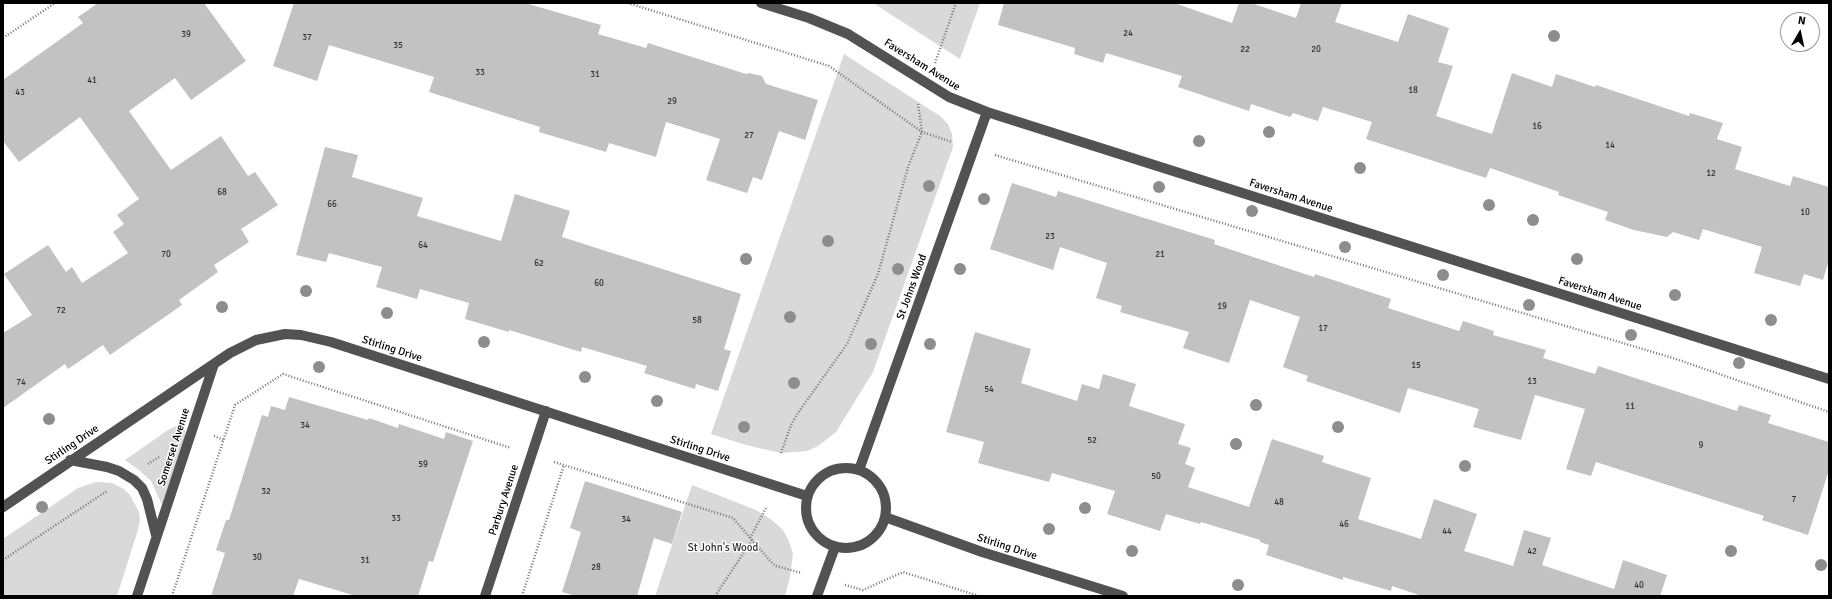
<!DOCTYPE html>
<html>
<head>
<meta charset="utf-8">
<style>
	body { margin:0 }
	#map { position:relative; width:1832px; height:599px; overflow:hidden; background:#fff; font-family:Signika,sans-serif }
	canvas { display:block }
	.frame { position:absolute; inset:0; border:4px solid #000; pointer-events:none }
	.north { position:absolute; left:1780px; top:12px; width:40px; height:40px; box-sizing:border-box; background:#fff; border:1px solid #999; border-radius:50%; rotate:9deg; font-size:11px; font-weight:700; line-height:16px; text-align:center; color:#000 }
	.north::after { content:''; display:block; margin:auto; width:14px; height:18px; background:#000; clip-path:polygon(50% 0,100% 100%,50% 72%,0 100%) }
</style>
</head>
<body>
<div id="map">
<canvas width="1832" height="599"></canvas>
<div class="frame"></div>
<div class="north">N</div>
</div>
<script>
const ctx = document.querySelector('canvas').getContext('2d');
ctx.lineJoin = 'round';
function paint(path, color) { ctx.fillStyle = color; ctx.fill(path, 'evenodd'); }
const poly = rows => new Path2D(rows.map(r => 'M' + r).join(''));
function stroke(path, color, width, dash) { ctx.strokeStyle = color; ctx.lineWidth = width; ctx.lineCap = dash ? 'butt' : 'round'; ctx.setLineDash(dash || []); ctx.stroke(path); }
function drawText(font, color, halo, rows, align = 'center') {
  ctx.font = font + ' Signika,sans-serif'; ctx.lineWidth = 3; ctx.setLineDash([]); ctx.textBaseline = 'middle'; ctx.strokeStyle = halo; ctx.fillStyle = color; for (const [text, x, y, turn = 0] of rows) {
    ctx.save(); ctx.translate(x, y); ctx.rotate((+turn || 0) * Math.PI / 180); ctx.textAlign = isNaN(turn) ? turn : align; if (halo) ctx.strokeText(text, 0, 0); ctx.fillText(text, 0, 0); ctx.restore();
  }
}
const green = poly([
	[873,3,980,3,960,59],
	[844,54,940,116,948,124,952,134,953,147,873,372,836,432,818,446,807,451,781,453,746,445,711,434],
	[178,425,183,427,185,429,185,438,162,505,151,481,140,471,125,460,168,430],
	[96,482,112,483,124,489,130,495,139,512,140,520,138,530,117,596,3,596,3,539,78,488],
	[692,485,756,510,772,520,783,530,789,541,793,554,790,577,785,596,655,596]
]);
const building = poly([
	[98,3,204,3,246,61,191,100,175,78,129,111,171,170,221,136,248,176,255,172,278,205,241,229,249,242,214,265,218,272,179,300,182,305,110,355,103,345,68,369,65,364,3,408,3,333,32,315,4,274,48,245,66,272,72,267,82,283,128,253,113,232,124,224,117,215,139,199,80,117,19,162,3,141,3,80,83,23,78,17],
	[294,3,525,3,601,25,598,34,646,48,648,43,746,74,749,73,762,76,766,84,818,100,805,140,779,131,762,180,753,177,747,193,706,180,720,139,666,122,656,157,609,143,606,152,539,132,540,127,429,92,434,77,329,45,317,81,273,66],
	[1004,3,1174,3,1232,23,1239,3,1251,3,1296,18,1301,3,1342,3,1335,22,1398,42,1408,14,1449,28,1438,62,1453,66,1436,116,1492,134,1512,73,1552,87,1556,74,1595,87,1596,85,1689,116,1690,113,1723,123,1717,139,1742,147,1735,169,1790,186,1793,176,1829,187,1829,260,1823,280,1804,274,1800,286,1754,273,1762,247,1703,229,1699,240,1673,232,1667,237,1634,230,1605,220,1608,212,1558,195,1559,192,1490,168,1486,178,1366,139,1372,122,1323,107,1318,121,1293,113,1290,117,1251,104,1249,111,1178,87,1182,76,1106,53,1103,63,1074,54,1075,48,998,25],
	[325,147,358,155,352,177,423,198,417,216,501,241,515,194,570,211,562,237,741,294,724,349,731,351,718,391,696,384,695,389,644,373,647,366,582,347,581,352,509,330,509,332,465,319,469,303,420,289,417,299,376,287,382,267,329,253,326,262,296,255],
	[1012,183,1056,197,1058,191,1215,240,1214,244,1314,277,1315,274,1391,299,1388,308,1459,331,1463,321,1494,331,1493,335,1546,350,1543,358,1595,374,1598,366,1737,411,1739,405,1771,415,1768,423,1829,442,1829,470,1808,535,1762,520,1764,516,1596,462,1591,476,1566,469,1585,409,1535,395,1521,440,1473,427,1479,409,1408,388,1400,413,1306,381,1308,376,1283,367,1300,317,1250,300,1229,363,1183,348,1189,332,1120,312,1122,306,1096,298,1107,263,1060,247,1053,270,990,249],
	[975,332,1031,349,1021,383,1077,401,1082,384,1099,389,1103,374,1136,384,1129,406,1185,424,1178,444,1191,448,1185,464,1195,468,1188,487,1249,507,1272,439,1324,456,1322,462,1371,478,1358,519,1421,539,1434,499,1477,514,1464,551,1513,566,1524,530,1551,538,1542,565,1614,589,1623,560,1667,575,1660,596,1422,596,1392,586,1391,591,1343,577,1343,580,1266,555,1269,545,1260,542,1260,540,1201,522,1200,524,1166,514,1160,531,1107,514,1115,491,1052,473,1049,482,978,463,984,442,946,432],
	[289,397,368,420,369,418,398,428,399,424,444,439,446,432,473,441,433,562,429,561,418,596,356,596,299,579,293,596,211,596,225,553,216,550,226,520,229,520,262,415,268,417,271,406,285,410],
	[585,481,682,512,672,544,654,538,637,596,576,596,562,592,581,532,570,528]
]);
const path = poly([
	[628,3,829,66,922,132,952,142],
	[3,38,55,3],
	[935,63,956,3],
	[995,155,1676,359,1829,412],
	[214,436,224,440],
	[781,453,791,425,798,413,847,344,878,274,908,167,922,132,918,104],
	[554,462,733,518,772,563,776,566,802,573],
	[148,464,159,457],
	[750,538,767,506],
	[3,560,107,491],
	[845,585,863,590,903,572,979,596],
	[172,596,235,405,283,374,511,448],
	[522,596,564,465],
	[715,596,752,540]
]);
const minor = poly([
	[761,3,809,18,848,34,949,97,987,112,1829,379],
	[70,460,107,467,119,471,134,480,142,488,147,499,156,535],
	'806 508a40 40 0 1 1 80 0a40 40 0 1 1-80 0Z',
	[859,470,987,112],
	[3,507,230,353,256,340,285,334,301,335,331,342,807,496],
	[885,517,982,552,1123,596],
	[137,596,214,364],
	[485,596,546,411],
	[817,596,835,547]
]);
const trees = [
	[1554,36],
	[1269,132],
	[1199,141],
	[1360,168],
	[929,186],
	[1159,187],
	[984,199],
	[1489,205],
	[1252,211],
	[1533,220],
	[828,241],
	[1345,247],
	[746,259],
	[1577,259],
	[898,269],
	[960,269],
	[1443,275],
	[306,291],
	[1675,295],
	[1529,305],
	[222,307],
	[387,313],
	[790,317],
	[1771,320],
	[1631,335],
	[484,342],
	[871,344],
	[930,344],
	[1739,363],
	[319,367],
	[585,377],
	[794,383],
	[657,401],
	[1256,405],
	[49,419],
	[744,427],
	[1338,427],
	[1236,444],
	[1465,466],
	[42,507],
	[1085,508],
	[1049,529],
	[1132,551],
	[1731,551],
	[1821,565],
	[1238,585]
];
const numberNames = [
	["24",1128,34],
	["39",186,35],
	["37",307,38],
	["35",398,46],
	["22",1245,50],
	["20",1316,50],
	["33",480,73],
	["31",595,75],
	["41",92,81],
	["18",1413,91],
	["43",20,93],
	["29",672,102],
	["16",1537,127],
	["27",749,136],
	["14",1610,146],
	["12",1711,174],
	["68",222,193],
	["66",332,205],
	["10",1805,213],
	["23",1050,237],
	["64",423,246],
	["70",166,255],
	["21",1160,255],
	["62",539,264],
	["60",599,284],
	["19",1222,307],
	["72",61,311],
	["58",697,321],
	["17",1323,329],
	["15",1416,366],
	["13",1532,382],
	["74",21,383],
	["54",989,390],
	["11",1630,407],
	["34",305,426],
	["52",1092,441],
	["9",1701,446],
	["59",423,465],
	["50",1156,477],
	["32",266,492],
	["7",1794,500],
	["48",1279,503],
	["33",396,519],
	["34",626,520],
	["46",1344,525],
	["44",1447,532],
	["42",1532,552],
	["30",257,558],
	["31",365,561],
	["28",596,568],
	["40",1639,586]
];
const streetNames = [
	["Faversham Avenue",922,65,32],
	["Faversham Avenue",1291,196,18],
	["St Johns Wood",912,287,-70],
	["Faversham Avenue",1600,294,18],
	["Stirling Drive",392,349,18],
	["Stirling Drive",72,445,-34],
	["Somerset Avenue",174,447,-72],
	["Stirling Drive",700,449,18],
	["Parbury Avenue",504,500,-72],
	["Stirling Drive",1007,547,18]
];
const parkNames = [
	["St John's Wood",723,548]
];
paint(green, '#d9d9d9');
paint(building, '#c2c2c2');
stroke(path, '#747474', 2.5, [1, 2]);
stroke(minor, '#525252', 10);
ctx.fillStyle = '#8d8d8d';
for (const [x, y] of trees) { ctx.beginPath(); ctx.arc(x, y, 6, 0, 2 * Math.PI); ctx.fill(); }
drawText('9px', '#303030', null, numberNames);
drawText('11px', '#000', '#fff', streetNames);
drawText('11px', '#303030', '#fff', parkNames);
</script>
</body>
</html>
